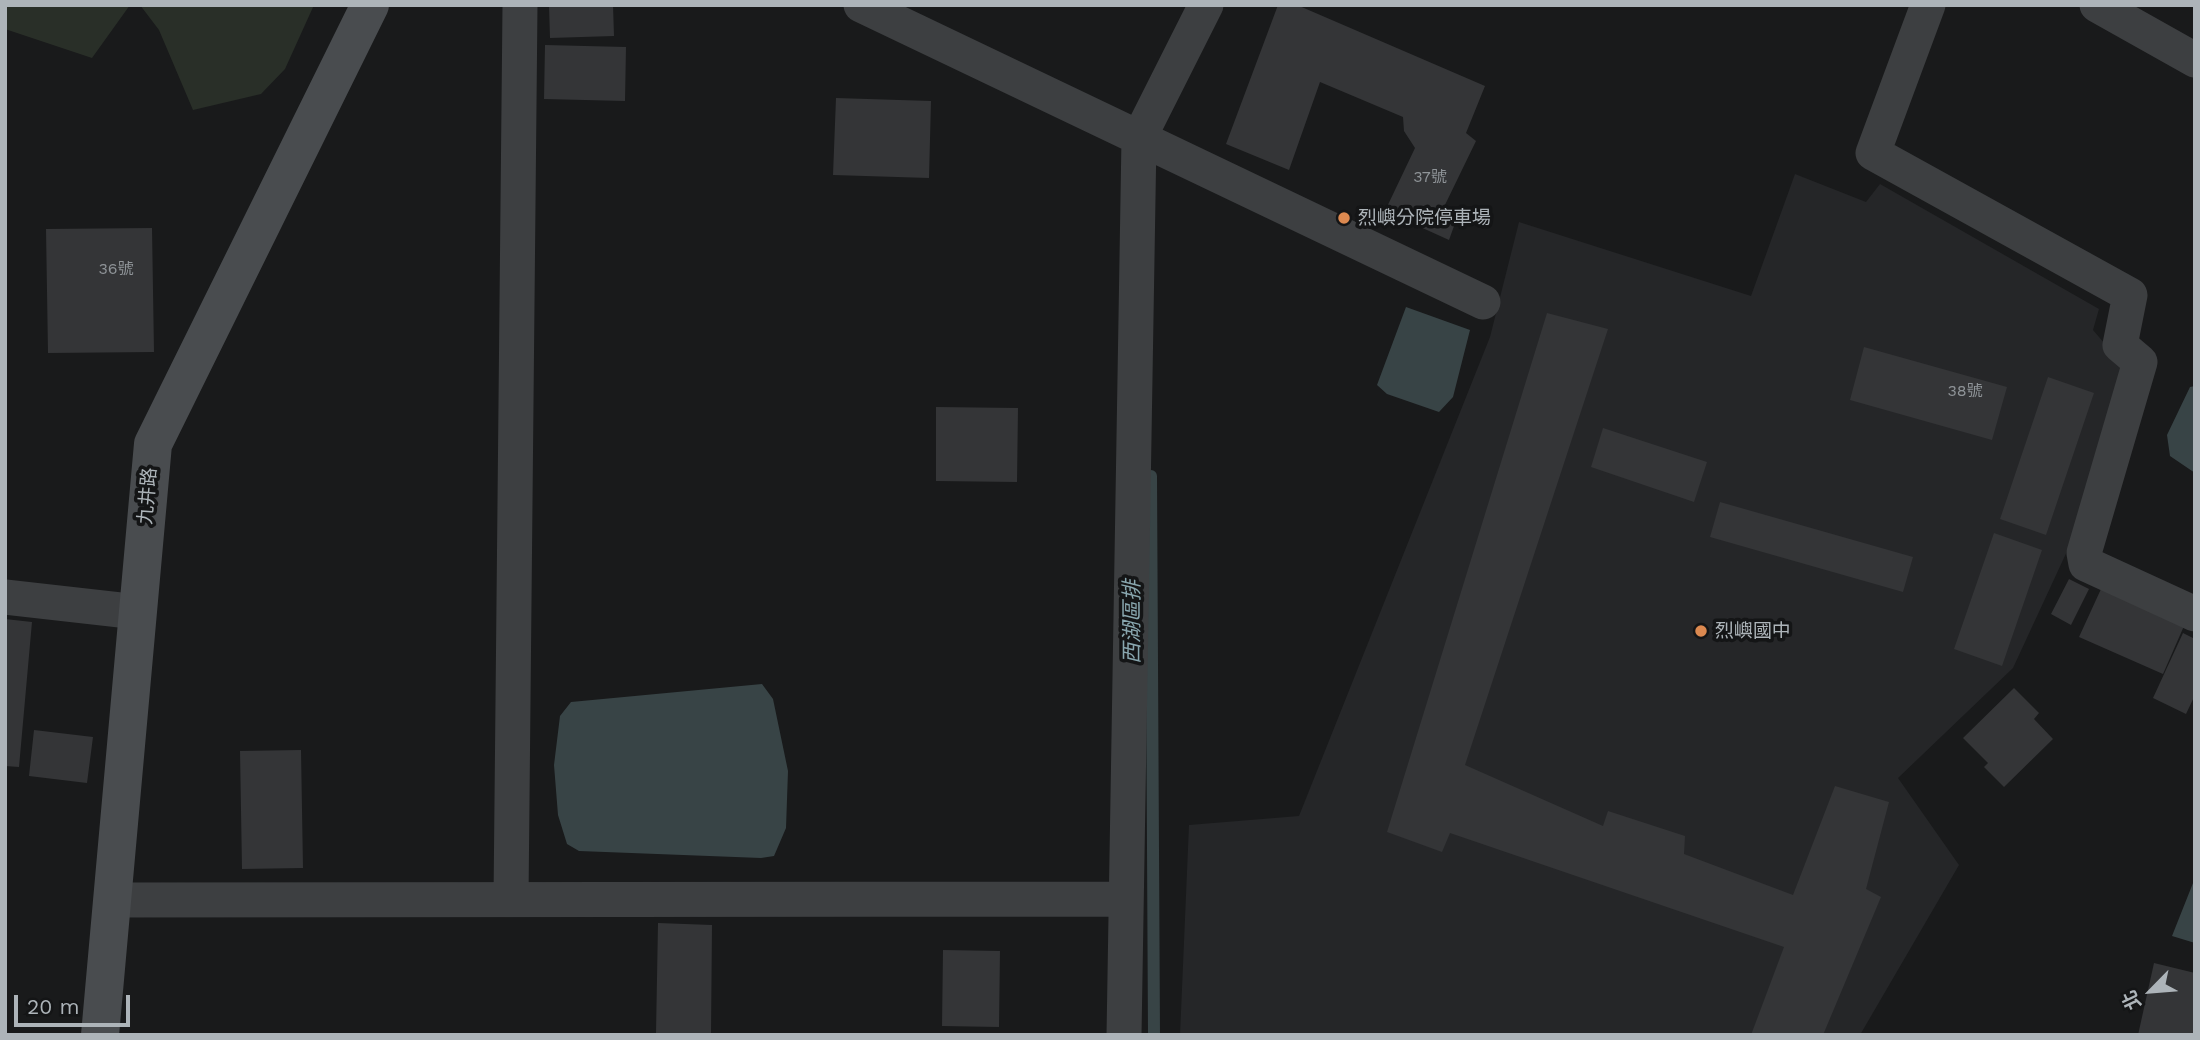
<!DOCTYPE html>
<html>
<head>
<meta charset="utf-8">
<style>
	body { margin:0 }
	#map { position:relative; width:2200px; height:1040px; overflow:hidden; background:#191a1b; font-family:"Work Sans","Noto Sans TC",sans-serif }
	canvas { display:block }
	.frame { position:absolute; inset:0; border:7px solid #adb4b9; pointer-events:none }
	.north { position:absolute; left:2116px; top:956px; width:70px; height:70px; -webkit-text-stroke:5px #141516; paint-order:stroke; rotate:245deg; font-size:19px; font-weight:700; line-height:28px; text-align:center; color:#adb4b9 }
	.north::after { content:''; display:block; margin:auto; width:24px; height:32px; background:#adb4b9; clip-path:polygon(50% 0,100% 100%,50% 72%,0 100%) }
	.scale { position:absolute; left:14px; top:995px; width:116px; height:32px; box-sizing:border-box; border:4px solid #adb4b9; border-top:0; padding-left:9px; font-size:21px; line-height:24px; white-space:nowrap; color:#adb4b9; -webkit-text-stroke:5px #141516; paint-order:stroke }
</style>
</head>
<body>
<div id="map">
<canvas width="2200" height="1040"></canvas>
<div class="frame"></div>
<div class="north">北</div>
<div class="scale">20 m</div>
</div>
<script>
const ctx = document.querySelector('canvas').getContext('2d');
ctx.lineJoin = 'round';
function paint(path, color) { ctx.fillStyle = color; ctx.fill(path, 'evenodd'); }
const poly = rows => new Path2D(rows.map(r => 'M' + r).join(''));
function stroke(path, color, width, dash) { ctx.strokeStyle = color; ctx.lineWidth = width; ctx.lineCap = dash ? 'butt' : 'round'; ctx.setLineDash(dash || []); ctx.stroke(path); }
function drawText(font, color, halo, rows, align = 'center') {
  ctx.font = font + ' "Work Sans","Noto Sans TC",sans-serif'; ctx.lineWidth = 7; ctx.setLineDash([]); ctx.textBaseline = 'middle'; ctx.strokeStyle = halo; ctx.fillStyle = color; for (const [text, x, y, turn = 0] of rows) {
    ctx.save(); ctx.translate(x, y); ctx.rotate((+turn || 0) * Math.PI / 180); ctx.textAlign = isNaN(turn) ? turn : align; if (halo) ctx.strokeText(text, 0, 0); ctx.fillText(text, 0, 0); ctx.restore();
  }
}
const built = poly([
	[1795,174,1866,202,1880,184,2099,309,2093,330,2123,365,2069,547,2013,668,1898,778,1959,865,1860,1035,1180,1035,1189,825,1299,816,1490,337,1519,222,1751,296]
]);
const green = poly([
	[5,5,130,5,92,58,5,29],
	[140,5,314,5,285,69,261,94,193,110,159,30]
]);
const water = poly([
	[1406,307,1470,330,1453,397,1439,412,1387,394,1377,385],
	[2195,386,2195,473,2170,456,2167,435,2190,387],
	[762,684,773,699,788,771,786,828,774,856,761,858,579,851,567,844,558,815,554,765,560,716,571,702],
	[2195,878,2195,943,2172,936]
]);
const stream = poly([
	[1151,476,1154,1035]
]);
const building = poly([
	[549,5,613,5,614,36,550,38],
	[1278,5,1297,5,1485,86,1466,133,1476,141,1443,209,1458,215,1449,240,1385,211,1415,148,1404,131,1403,117,1320,82,1289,170,1226,144],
	[545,45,626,47,625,101,544,99],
	[836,98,931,101,929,178,833,175],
	[152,228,154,352,48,353,46,229],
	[1547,313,1608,329,1465,765,1603,826,1608,811,1685,836,1684,854,1793,895,1835,786,1889,802,1866,889,1881,897,1823,1035,1751,1035,1784,947,1450,833,1442,852,1387,832],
	[1864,347,2007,387,1992,440,1850,400],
	[2048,377,2094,393,2046,535,2000,519],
	[936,407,1018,408,1017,482,936,481],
	[1603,428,1707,462,1694,502,1591,467],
	[1720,502,1913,557,1903,592,1710,537],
	[1994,533,2042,550,2002,666,1954,649],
	[2069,579,2089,589,2071,625,2051,614],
	[2101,589,2184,626,2163,674,2079,637],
	[5,619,32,622,19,767,5,766],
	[2183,633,2195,639,2195,695,2186,714,2153,698],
	[2014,688,2039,713,2034,719,2053,739,2004,787,1984,767,1988,763,1963,738],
	[34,730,93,737,87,783,29,776],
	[301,750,303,868,242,869,240,751],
	[658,923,712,925,711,1034,656,1033],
	[943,950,1000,951,999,1027,942,1026],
	[2154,963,2195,973,2195,1035,2138,1035]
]);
const street = poly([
	[861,5,1483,302],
	[1928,5,1873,153,2130,295,2120,345,2140,362,2084,553,2086,564,2195,614],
	[2097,5,2195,60],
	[5,597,138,612],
	[511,899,520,5],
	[112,900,1124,899],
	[1124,1035,1139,138,1206,5]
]);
const secondary = poly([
	[100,1035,153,444,370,5]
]);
const markers = [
	[1344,218,7,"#dc8950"],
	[1701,631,7,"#dc8950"]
];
const numberNames = [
	["37號",1430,177],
	["36號",116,269],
	["38號",1965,391]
];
const poiNames = [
	["烈嶼分院停車場",1358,218],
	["烈嶼國中",1715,631]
];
const streetNames = [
	["九井路",148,496,-85]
];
const waterNames = [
	["西湖區排",1133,622,-90]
];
paint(built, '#252628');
paint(green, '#292f28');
paint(water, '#384446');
stroke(stream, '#384446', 12);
paint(building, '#343537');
stroke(street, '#3d3f41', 35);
stroke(secondary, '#494c4f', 38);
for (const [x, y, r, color] of markers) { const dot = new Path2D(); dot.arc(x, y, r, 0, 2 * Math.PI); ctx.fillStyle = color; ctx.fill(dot); stroke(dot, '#141516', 2.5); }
drawText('16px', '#8f9498', null, numberNames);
drawText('19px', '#adb4b9', '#141516', poiNames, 'left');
drawText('19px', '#adb4b9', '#141516', streetNames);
drawText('italic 21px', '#89a7af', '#141516', waterNames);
</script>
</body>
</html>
